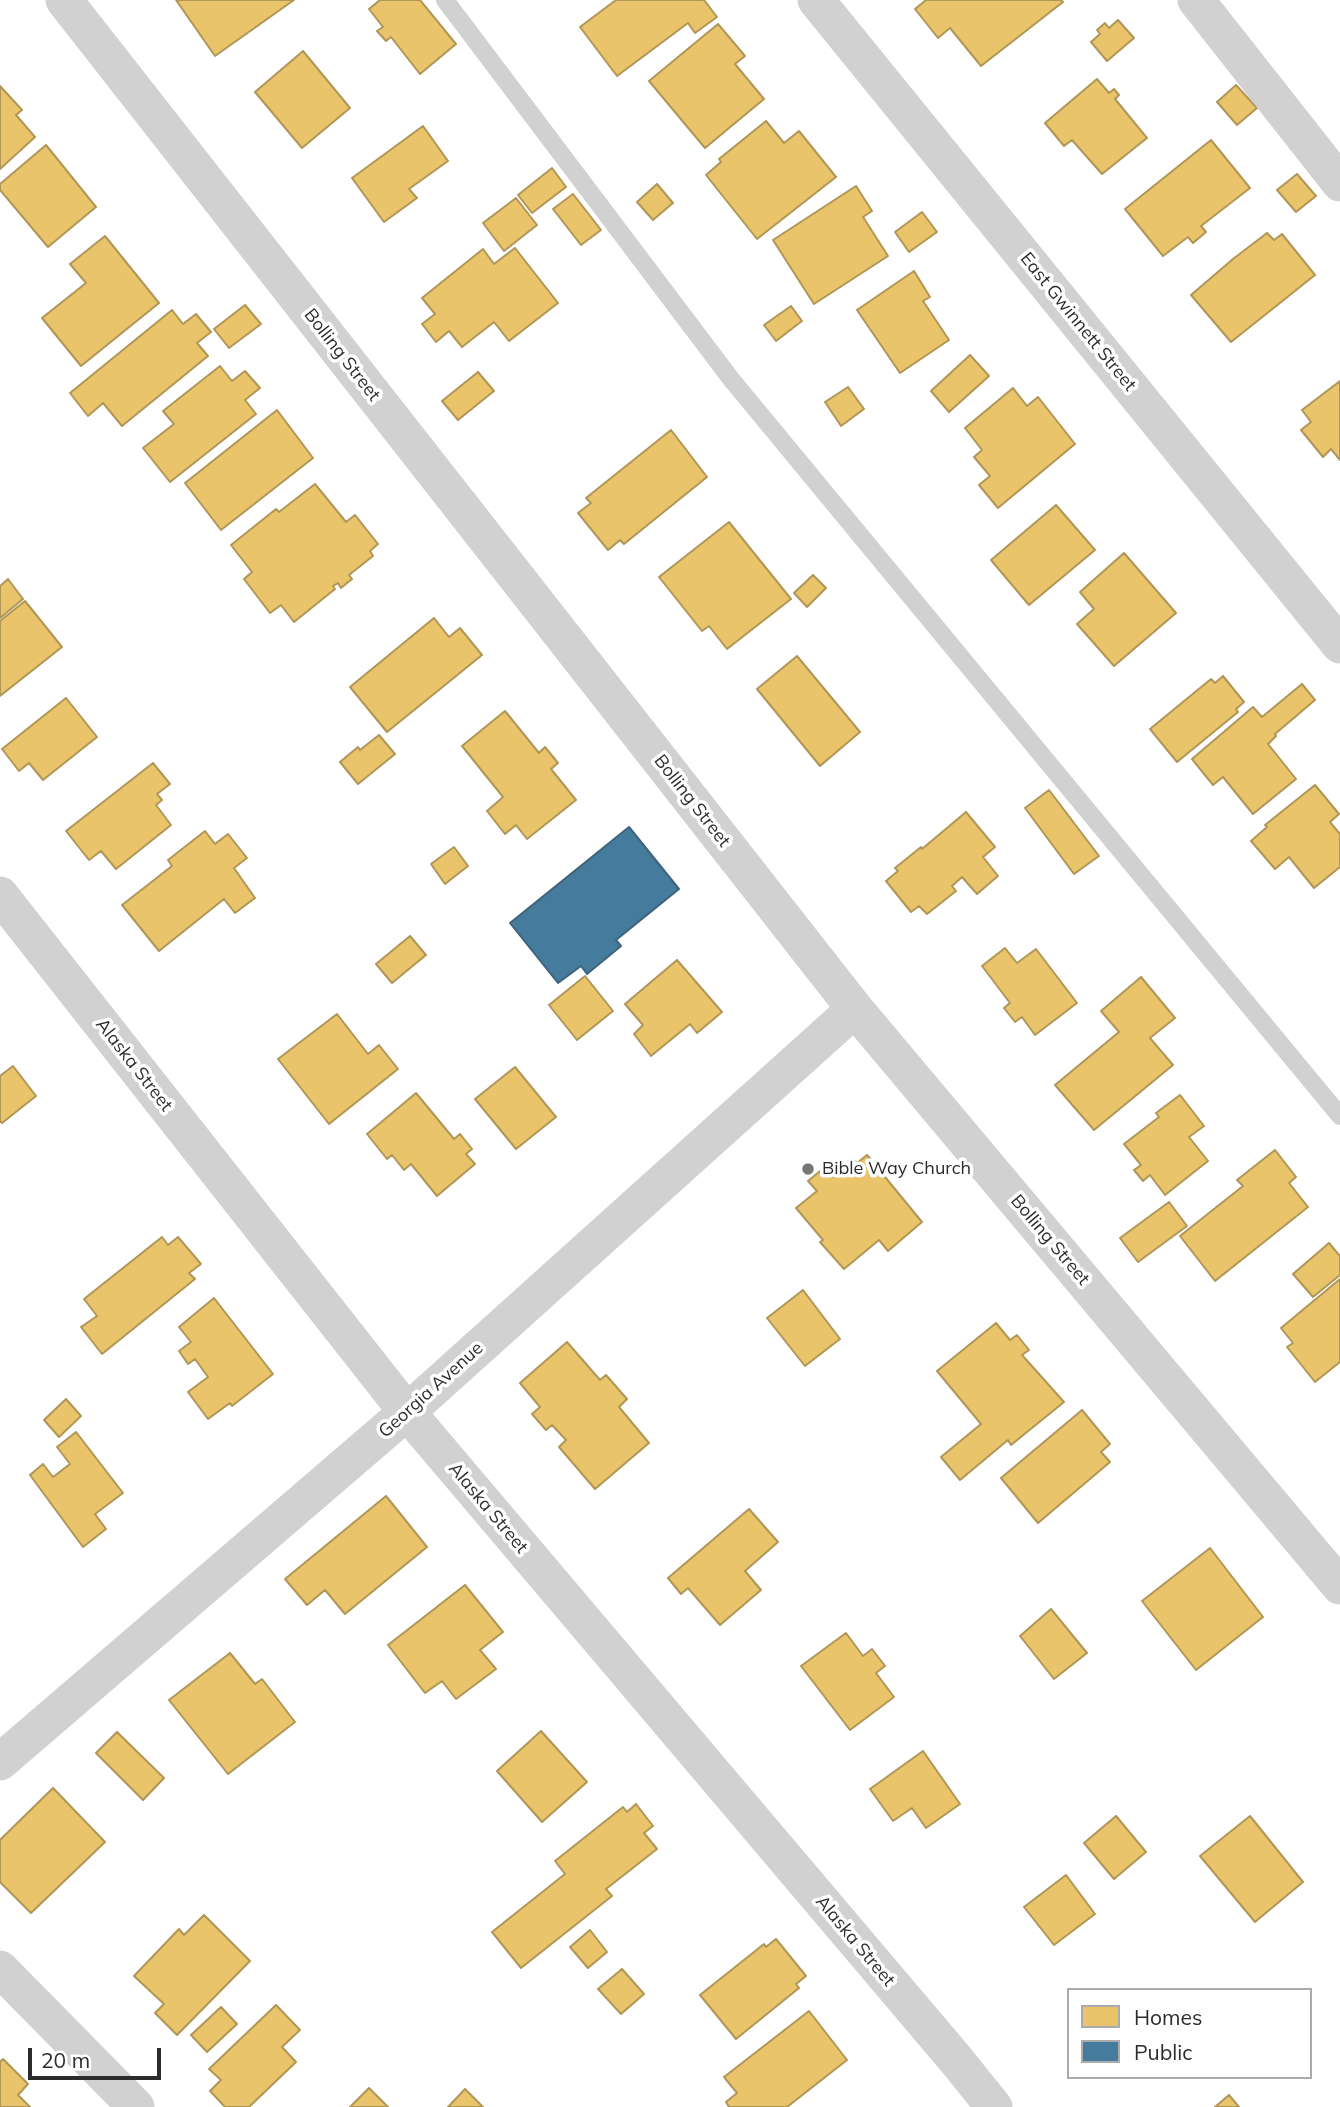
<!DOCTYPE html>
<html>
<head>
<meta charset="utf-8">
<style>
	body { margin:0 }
	#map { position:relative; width:1340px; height:2107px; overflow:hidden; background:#fff; font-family:Mulish,sans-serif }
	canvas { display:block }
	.legend { position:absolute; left:1067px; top:1988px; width:245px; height:91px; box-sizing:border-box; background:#fff; border:2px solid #ababab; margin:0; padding:9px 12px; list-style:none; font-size:21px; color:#2c2c2c }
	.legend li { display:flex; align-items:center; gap:14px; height:35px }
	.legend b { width:35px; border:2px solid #ababab }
	.scale { position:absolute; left:28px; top:2048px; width:133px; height:32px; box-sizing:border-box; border:4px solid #2c2c2c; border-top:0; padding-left:9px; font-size:21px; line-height:24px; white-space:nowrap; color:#2c2c2c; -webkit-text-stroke:5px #fff; paint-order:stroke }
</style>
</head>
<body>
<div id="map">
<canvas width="1340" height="2107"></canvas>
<ul class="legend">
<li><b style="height:19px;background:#e9c46a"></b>Homes</li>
<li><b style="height:19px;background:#457b9d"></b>Public</li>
</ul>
<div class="scale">20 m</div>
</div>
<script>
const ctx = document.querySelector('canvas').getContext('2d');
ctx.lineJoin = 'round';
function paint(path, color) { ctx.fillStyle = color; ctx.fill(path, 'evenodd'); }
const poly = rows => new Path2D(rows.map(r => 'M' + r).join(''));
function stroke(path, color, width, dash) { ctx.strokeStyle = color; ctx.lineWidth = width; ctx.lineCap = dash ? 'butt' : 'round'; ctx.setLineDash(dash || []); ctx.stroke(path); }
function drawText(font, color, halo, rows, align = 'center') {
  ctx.font = font + ' Mulish,sans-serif'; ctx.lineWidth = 7; ctx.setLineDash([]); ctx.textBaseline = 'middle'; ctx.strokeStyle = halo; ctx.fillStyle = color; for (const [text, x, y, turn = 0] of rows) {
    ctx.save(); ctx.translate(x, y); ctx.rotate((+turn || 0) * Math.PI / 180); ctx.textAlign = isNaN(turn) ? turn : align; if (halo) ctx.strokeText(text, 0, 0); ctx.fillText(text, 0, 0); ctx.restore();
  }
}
const homes = poly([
	[176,0,294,0,215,56,176,0],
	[380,0,420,0,456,44,420,74,391,37,386,41,377,31,383,27,369,9,380,0],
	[616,0,704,0,717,17,695,33,688,23,617,76,580,27,616,0],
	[926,0,1061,0,1063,2,981,66,950,28,938,38,915,9,926,0],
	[1118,20,1134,38,1107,61,1091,42,1100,34,1097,30,1105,23,1109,28,1118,20],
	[718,24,745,56,735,64,764,99,705,148,649,81,718,24],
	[303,51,350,108,302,148,255,92,303,51],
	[1097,79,1109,93,1114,89,1119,95,1115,99,1147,138,1102,174,1072,140,1064,146,1045,123,1097,79],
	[1236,85,1257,108,1237,125,1217,102,1236,85],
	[0,86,22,110,16,115,35,137,0,169,0,86],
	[766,121,784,143,799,131,836,177,757,239,706,175,721,162,719,159,766,121],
	[423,126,448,161,409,189,417,198,384,222,352,178,423,126],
	[1211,140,1250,188,1201,226,1206,232,1193,243,1188,237,1163,256,1125,209,1211,140],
	[46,145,96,207,48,247,0,190,0,184,46,145],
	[552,168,566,187,532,213,518,195,552,168],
	[1297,174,1316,196,1296,212,1277,190,1297,174],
	[657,184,673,203,653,220,637,202,657,184],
	[856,186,872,211,863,217,888,256,814,304,773,240,856,186],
	[573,194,601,230,581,245,553,209,573,194],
	[516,198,537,225,504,251,483,223,516,198],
	[922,212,937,232,909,252,895,232,922,212],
	[1267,233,1274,240,1282,234,1315,275,1231,342,1191,295,1233,259,1267,233],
	[105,236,159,303,81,366,42,318,86,283,70,264,105,236],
	[515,248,558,303,509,341,494,322,462,347,449,331,436,342,422,324,435,314,422,298,483,249,494,264,515,248],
	[914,271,930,297,923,301,949,340,900,373,857,310,914,271],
	[245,305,261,324,229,348,214,329,245,305],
	[791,306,802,321,776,341,764,325,791,306],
	[172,310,183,324,196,314,211,332,197,343,208,356,122,426,103,403,88,416,70,393,172,310],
	[970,355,989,376,949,412,931,391,970,355],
	[220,366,232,381,245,371,260,388,245,400,256,414,170,482,143,448,174,424,163,411,220,366],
	[478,372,494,391,458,420,442,401,478,372],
	[1340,381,1340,460,1331,449,1323,457,1301,430,1311,422,1302,410,1340,381],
	[848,387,864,409,841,426,825,402,848,387],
	[1013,388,1027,406,1038,397,1075,444,998,508,979,485,990,476,974,457,982,450,965,428,1013,388],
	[277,410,313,458,221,530,185,483,277,410],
	[671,430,707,477,624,544,620,540,608,550,578,513,591,503,586,498,671,430],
	[315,484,346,522,355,515,378,544,370,551,373,556,349,575,352,579,341,588,338,583,333,586,335,589,294,622,281,605,270,613,244,579,252,572,231,545,276,509,279,512,315,484],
	[1056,505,1095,550,1029,605,991,560,1056,505],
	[729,522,791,599,727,649,709,626,702,631,659,577,729,522],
	[1124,553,1176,613,1114,666,1077,624,1094,609,1080,592,1124,553],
	[813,575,826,588,807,607,794,593,813,575],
	[8,579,23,599,0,618,0,586,8,579],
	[25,601,62,647,0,696,0,621,25,601],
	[434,618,449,637,460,628,482,655,387,732,350,687,434,618],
	[797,656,860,732,820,766,757,689,797,656],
	[1223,676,1244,702,1236,709,1238,712,1177,762,1150,729,1211,679,1215,683,1223,676],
	[1302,684,1315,700,1275,734,1276,736,1268,744,1296,779,1253,814,1223,777,1213,785,1192,759,1253,707,1262,717,1302,684],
	[66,698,97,737,43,780,29,763,19,771,2,749,66,698],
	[505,711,539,753,545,747,558,763,551,769,576,800,527,839,516,825,505,834,487,811,503,797,462,746,505,711],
	[379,735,395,754,358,784,340,762,358,747,360,750,379,735],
	[153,763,170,784,157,794,162,800,156,805,171,825,116,869,101,851,89,860,66,831,153,763],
	[1315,785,1339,814,1330,822,1340,834,1340,867,1314,888,1289,857,1275,869,1251,841,1267,827,1265,825,1315,785],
	[1049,790,1099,856,1074,874,1025,808,1049,790],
	[966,812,995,847,983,857,998,876,977,894,962,877,952,886,956,891,927,914,919,906,911,912,886,881,898,871,895,868,921,847,922,849,966,812],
	[205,831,215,844,228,834,247,858,234,868,255,898,235,913,224,899,159,951,122,905,172,866,168,860,205,831],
	[454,847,468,866,445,884,431,864,454,847],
	[410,936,426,955,392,983,376,964,410,936],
	[1005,948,1017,963,1036,949,1077,1003,1035,1035,1022,1017,1015,1022,1004,1008,1010,1003,982,966,1005,948],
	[677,960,722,1012,697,1033,690,1024,651,1056,634,1034,643,1025,625,1004,677,960],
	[585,976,613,1011,577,1040,549,1005,585,976],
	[1141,977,1175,1018,1150,1038,1173,1065,1094,1130,1055,1085,1119,1032,1101,1011,1141,977],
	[337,1014,368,1054,379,1045,398,1069,329,1124,278,1059,337,1014],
	[13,1066,36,1096,2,1123,0,1121,0,1076,13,1066],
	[515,1067,556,1117,516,1149,475,1099,515,1067],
	[416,1093,454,1139,460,1134,472,1149,466,1154,475,1164,437,1196,411,1164,404,1170,392,1155,387,1159,367,1134,416,1093],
	[1180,1095,1204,1126,1189,1137,1208,1161,1165,1195,1150,1175,1143,1181,1134,1170,1141,1165,1124,1144,1159,1117,1156,1113,1180,1095],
	[1275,1150,1296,1177,1289,1183,1308,1207,1215,1281,1180,1236,1243,1186,1237,1180,1275,1150],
	[867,1155,922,1222,888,1251,879,1240,844,1269,820,1242,823,1240,796,1208,817,1191,808,1181,825,1167,834,1177,854,1160,857,1163,867,1155],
	[1169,1202,1187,1226,1138,1262,1120,1238,1169,1202],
	[162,1237,168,1245,178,1237,201,1264,189,1273,195,1279,102,1354,81,1327,97,1316,84,1299,162,1237],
	[1329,1243,1340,1256,1340,1275,1313,1297,1293,1274,1329,1243],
	[1340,1279,1340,1362,1315,1382,1287,1347,1293,1343,1281,1328,1340,1279],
	[803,1290,840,1339,805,1366,767,1318,803,1290],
	[214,1298,273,1374,232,1406,230,1403,208,1419,188,1392,208,1377,195,1359,188,1364,179,1351,191,1342,179,1327,214,1298],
	[996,1323,1010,1340,1017,1335,1029,1350,1022,1355,1064,1402,1011,1445,1008,1440,960,1480,941,1457,981,1424,937,1371,996,1323],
	[567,1342,600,1380,606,1375,627,1399,619,1407,649,1443,595,1489,559,1447,566,1440,552,1425,546,1430,532,1414,540,1407,520,1383,567,1342],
	[66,1399,81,1416,59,1437,44,1420,66,1399],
	[1082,1410,1110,1444,1101,1452,1110,1462,1038,1523,1001,1478,1082,1410],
	[76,1432,123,1493,95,1514,106,1529,83,1547,30,1475,43,1464,53,1477,70,1464,57,1447,76,1432],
	[386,1496,427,1547,345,1614,325,1590,307,1605,285,1579,386,1496],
	[749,1509,778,1542,745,1571,761,1590,720,1625,688,1588,681,1594,668,1578,749,1509],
	[1210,1548,1263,1617,1196,1670,1142,1601,1210,1548],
	[465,1585,503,1632,480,1650,496,1669,456,1699,442,1681,425,1693,388,1645,465,1585],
	[1051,1609,1087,1653,1054,1679,1020,1636,1051,1609],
	[846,1633,863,1656,872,1649,885,1666,876,1673,894,1697,850,1730,801,1666,846,1633],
	[230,1653,255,1684,262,1679,295,1722,228,1774,169,1700,230,1653],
	[541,1731,587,1782,542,1822,497,1771,541,1731],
	[117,1732,164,1778,143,1800,96,1753,117,1732],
	[923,1751,960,1804,926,1828,912,1808,893,1821,870,1789,923,1751],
	[53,1788,105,1842,31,1913,0,1882,0,1840,53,1788],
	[636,1804,653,1826,644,1833,657,1849,606,1889,612,1896,521,1968,492,1932,565,1874,555,1861,623,1807,627,1812,636,1804],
	[1116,1816,1146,1852,1114,1879,1084,1843,1116,1816],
	[1250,1816,1303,1882,1255,1922,1200,1856,1250,1816],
	[1066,1875,1095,1914,1054,1945,1024,1907,1066,1875],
	[204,1915,250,1961,177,2035,155,2013,164,2004,134,1976,179,1929,184,1935,204,1915],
	[590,1930,607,1952,588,1968,570,1947,590,1930],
	[776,1939,806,1976,796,1984,799,1988,736,2039,700,1995,764,1944,766,1947,776,1939],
	[622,1969,644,1994,621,2014,598,1989,622,1969],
	[276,2005,300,2030,282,2047,296,2062,249,2107,225,2107,210,2091,221,2080,209,2069,276,2005],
	[221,2007,237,2024,207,2052,191,2035,221,2007],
	[809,2011,847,2060,787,2107,729,2107,726,2102,737,2093,724,2077,809,2011],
	[3,2059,28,2084,18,2095,30,2107,0,2107,0,2062,3,2059],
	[369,2088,388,2107,350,2107,369,2088],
	[465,2089,483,2107,448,2107,465,2089],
	[1229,2095,1239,2107,1215,2107,1229,2095]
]);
const public = poly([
	[629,827,679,889,616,940,621,946,587,974,581,966,558,983,510,923,629,827]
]);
const lane = poly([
	[445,0,731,379,1340,1116]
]);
const street = poly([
	[64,0,855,1009,1340,1586],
	[816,0,1340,645],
	[1196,0,1340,183],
	[0,895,407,1412,957,2061,994,2107],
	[0,1762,407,1412,855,1009],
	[0,1969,136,2107]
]);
const markers = [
	[808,1169,7,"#767676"]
];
const streetNames = [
	["East Gwinnett Street",1078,322,51],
	["Bolling Street",342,355,52],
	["Bolling Street",692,801,52],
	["Alaska Street",134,1065,52],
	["Bolling Street",1050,1240,50],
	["Georgia Avenue",431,1390,-42],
	["Alaska Street",488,1508,50],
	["Alaska Street",855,1941,50]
];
const poiNames = [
	["Bible Way Church",822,1169]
];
paint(homes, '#e9c46a');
stroke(homes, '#b09657', 2);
paint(public, '#457b9d');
stroke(public, '#3e637b', 2);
stroke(lane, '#d1d1d1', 18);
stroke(street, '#d1d1d1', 37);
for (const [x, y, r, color] of markers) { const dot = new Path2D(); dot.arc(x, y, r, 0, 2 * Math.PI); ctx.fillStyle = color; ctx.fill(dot); stroke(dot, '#fff', 2.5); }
drawText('18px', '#2c2c2c', '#fff', streetNames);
drawText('18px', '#2c2c2c', '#fff', poiNames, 'left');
</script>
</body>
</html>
